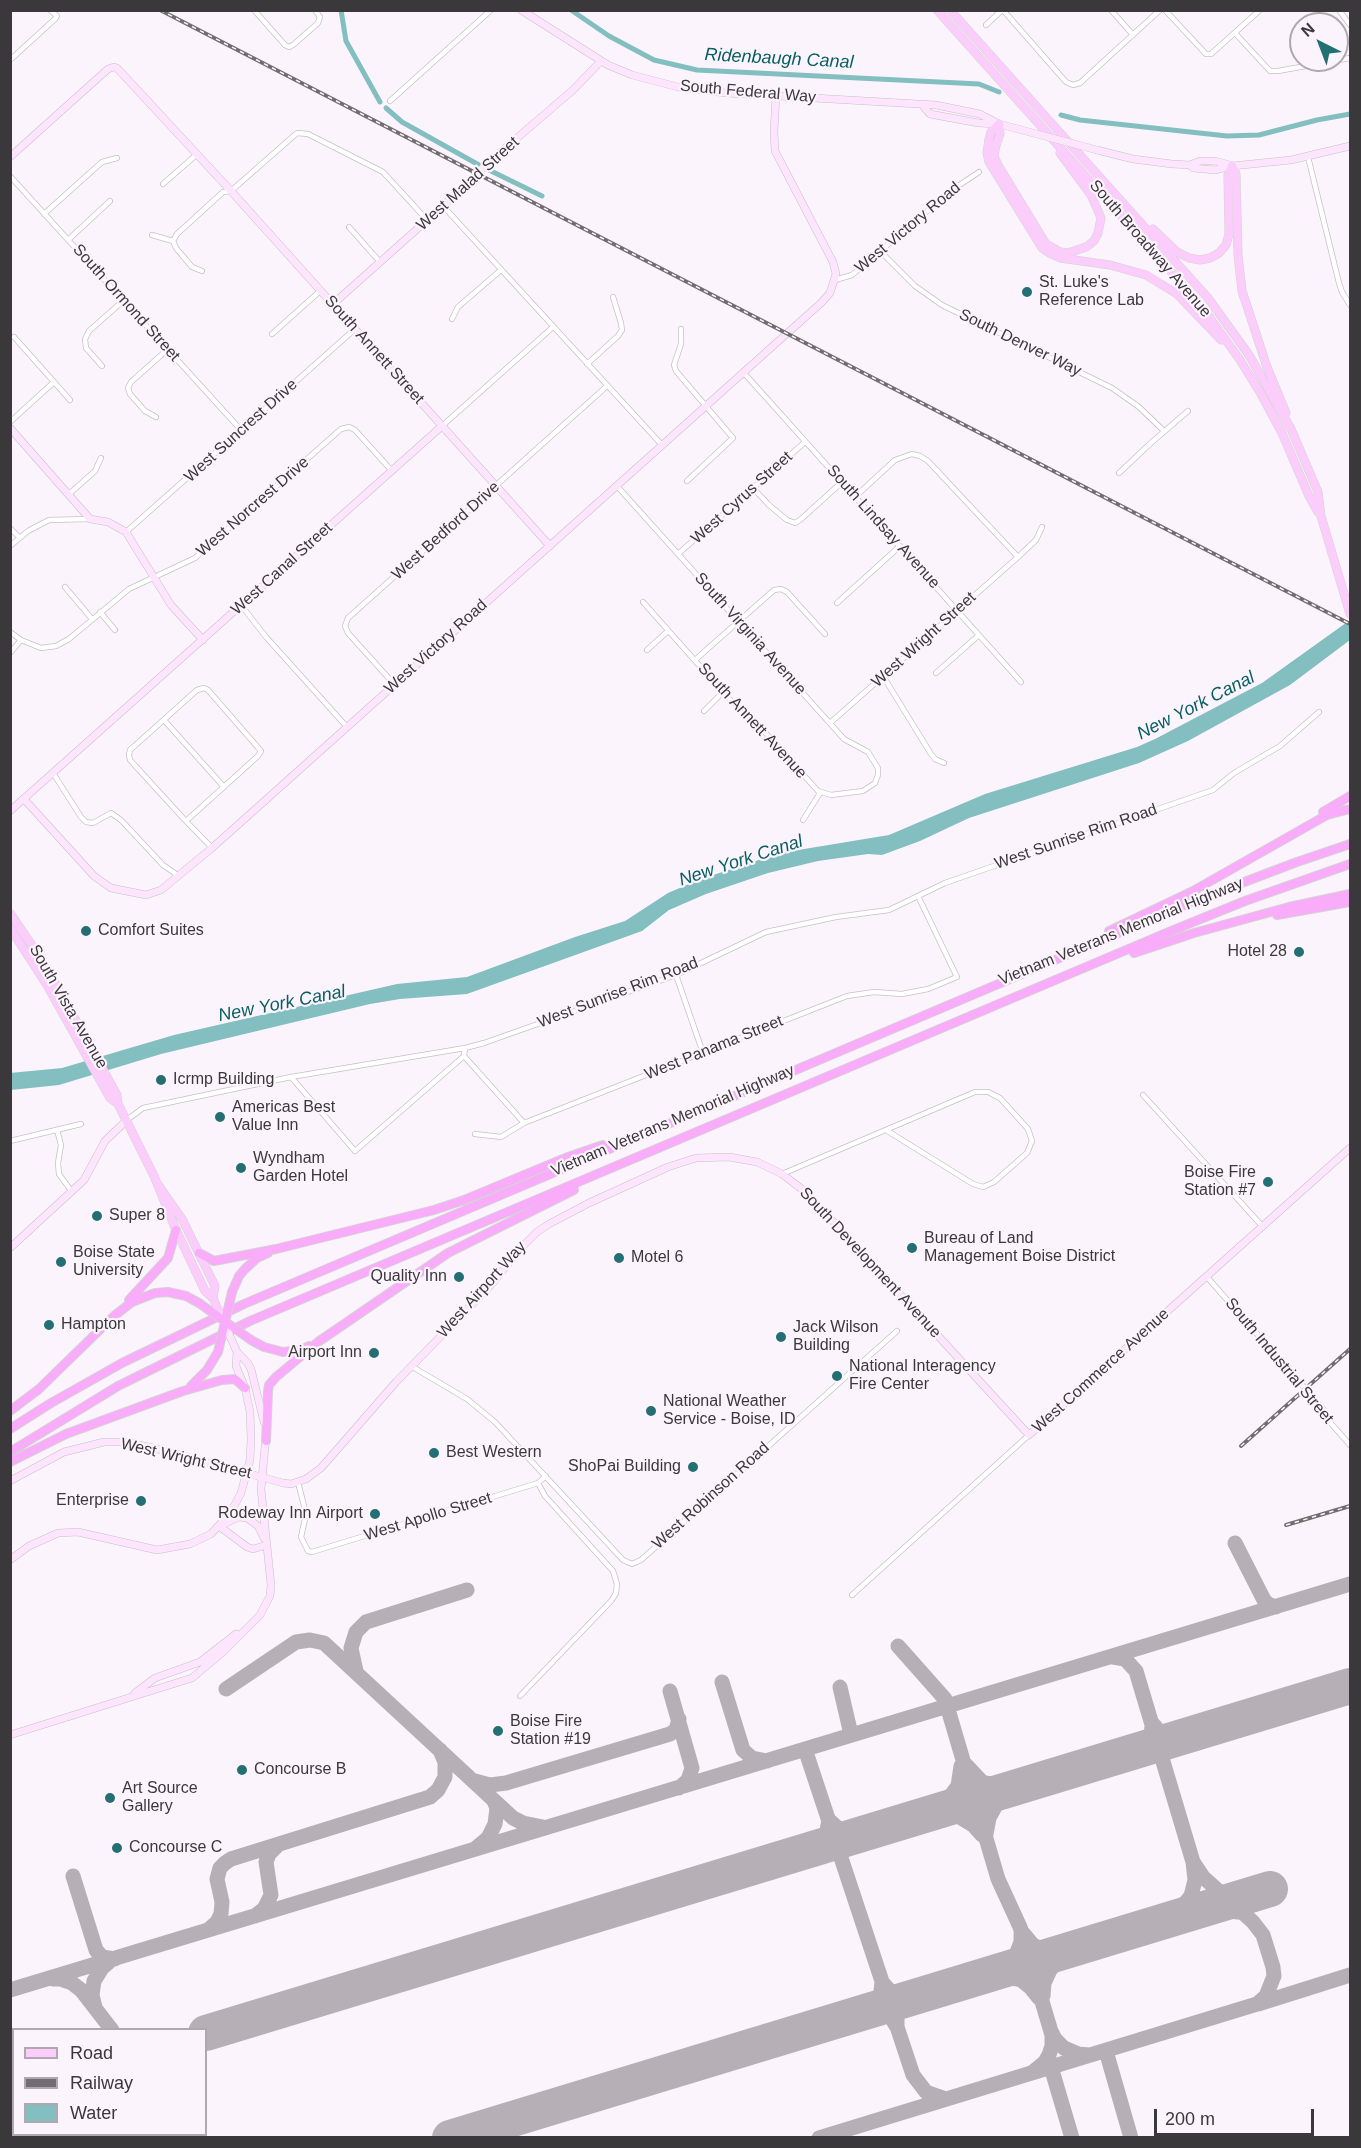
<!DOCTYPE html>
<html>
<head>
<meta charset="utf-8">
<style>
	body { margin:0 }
	#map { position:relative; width:1361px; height:2148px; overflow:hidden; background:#fcf4fc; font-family:Arial,sans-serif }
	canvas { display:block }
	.frame { position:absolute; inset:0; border:12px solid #3b383b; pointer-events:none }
	.legend { position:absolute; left:12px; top:2028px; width:195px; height:108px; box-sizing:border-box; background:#fcf4fc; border:2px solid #afa9af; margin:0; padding:8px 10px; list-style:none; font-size:18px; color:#3b383b }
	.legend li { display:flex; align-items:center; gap:12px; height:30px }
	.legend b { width:30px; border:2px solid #afa9af }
	.north { position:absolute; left:1289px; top:12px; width:60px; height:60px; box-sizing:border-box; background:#fcf4fc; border:2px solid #afa9af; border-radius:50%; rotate:318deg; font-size:16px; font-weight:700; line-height:24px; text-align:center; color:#3b383b }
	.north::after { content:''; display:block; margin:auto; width:21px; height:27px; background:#246f73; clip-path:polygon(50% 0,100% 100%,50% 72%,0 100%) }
	.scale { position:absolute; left:1154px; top:2109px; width:160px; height:27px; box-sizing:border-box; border:3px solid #3b383b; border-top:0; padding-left:8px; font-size:18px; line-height:21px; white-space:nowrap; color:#3b383b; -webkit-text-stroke:4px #fcf4fc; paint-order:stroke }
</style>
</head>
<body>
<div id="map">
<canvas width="1361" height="2148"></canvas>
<div class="frame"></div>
<ul class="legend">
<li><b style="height:8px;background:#fbcdfb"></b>Road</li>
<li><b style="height:8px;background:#716d71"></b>Railway</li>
<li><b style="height:16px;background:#83bec1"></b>Water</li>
</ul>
<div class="north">N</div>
<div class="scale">200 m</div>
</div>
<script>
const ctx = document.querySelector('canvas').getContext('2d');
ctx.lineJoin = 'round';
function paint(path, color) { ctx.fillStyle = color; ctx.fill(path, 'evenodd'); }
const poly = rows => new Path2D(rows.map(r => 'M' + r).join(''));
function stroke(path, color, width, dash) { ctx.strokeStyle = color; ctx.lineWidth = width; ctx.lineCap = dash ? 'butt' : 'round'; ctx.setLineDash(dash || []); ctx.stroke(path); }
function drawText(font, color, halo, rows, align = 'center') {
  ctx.font = font + ' Arial,sans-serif'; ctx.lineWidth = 4.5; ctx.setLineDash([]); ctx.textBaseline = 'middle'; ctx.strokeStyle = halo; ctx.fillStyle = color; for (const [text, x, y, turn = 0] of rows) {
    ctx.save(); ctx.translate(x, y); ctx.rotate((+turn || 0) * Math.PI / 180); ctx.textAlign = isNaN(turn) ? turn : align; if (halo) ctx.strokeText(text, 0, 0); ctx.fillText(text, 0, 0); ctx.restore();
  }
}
const water = poly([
	[1350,620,1350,640,1290,685,1188,741,1139,763,969,818,920,841,882,855,868,854,818,861,768,873,706,894,669,910,642,931,467,994,400,999,370,1004,161,1054,59,1085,11,1090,10,1073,62,1068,174,1035,397,984,467,977,575,937,625,921,668,893,698,880,780,853,889,835,985,794,1137,747,1155,739,1262,683]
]);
const canal = poly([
	[341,10,346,41,380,102],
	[571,10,609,36,654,60,697,70,979,84,999,92],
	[386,108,402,122,479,165],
	[1061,115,1080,120,1227,136,1259,135,1317,120,1350,114],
	[487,169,542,196]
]);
const taxiway = poly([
	[1235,1543,1264,1600,1268,1604,1276,1607],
	[898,1646,945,1699,998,1879,1020,1927,1052,2035,1052,2046,1049,2055,1045,2062,1033,2072],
	[1113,1657,1125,1659,1136,1671,1193,1862,1195,1880,1191,1896,1177,1913,1156,1924],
	[356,1671,351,1648,356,1632,366,1622,467,1590],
	[722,1682,743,1750,752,1758,767,1761],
	[840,1687,850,1730],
	[226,1689,296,1642,310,1640,324,1643,513,1818,523,1823,543,1827],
	[670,1691,692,1768,688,1780,679,1788],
	[1152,1723,1162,1734,1171,1737,1184,1737],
	[805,1749,913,2075,926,2092,946,2099],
	[1132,1753,1146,1744,1151,1736,1152,1726],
	[966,1765,982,1782,1005,1788,1016,1787],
	[475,1781,490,1785,506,1783,670,1734,676,1730,679,1719],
	[933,1812,944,1805,958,1786,961,1766],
	[933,1812,947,1813,958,1816,973,1825,982,1835],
	[829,1820,840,1830,861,1834],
	[986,1834,989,1818,996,1805,1016,1787],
	[476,1848,488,1838,495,1824,497,1808,494,1801],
	[808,1850,826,1836,829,1820],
	[73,1876,96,1950,102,1957,115,1959],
	[1210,1908,1238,1912],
	[255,1916,264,1909,271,1895,266,1862,269,1854,278,1845],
	[208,1930,217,1922,221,1914,222,1902,217,1879,220,1868,225,1863,231,1859,430,1797,438,1790,445,1777,445,1762,440,1750],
	[1023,1933,1033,1945,1044,1950,1052,1952,1069,1950],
	[996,1972,1012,1961,1016,1955,1021,1942,1021,1934],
	[992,1973,1021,1980,1031,1988,1039,1998],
	[53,1979,60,1979,72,1983,81,1990,112,2030],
	[882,1982,894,1996,912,1997,899,2007,897,2011,897,2027,889,2014,884,2012,867,2011,880,2000,882,1982],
	[10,1990,1350,1584],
	[1043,1996,1044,1983,1050,1970,1061,1956,1069,1950],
	[1258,2004,1350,1975],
	[95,2007,92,1995,94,1981,102,1968,109,1962],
	[1051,2031,1055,2039,1064,2048,1078,2054,1089,2055],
	[1106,2051,1131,2138],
	[1051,2067,1072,2138],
	[196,2134,198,2138],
	[819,2138,1257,2004,1266,1996,1274,1976,1273,1967,1263,1935,1253,1922,1203,1877,1193,1862]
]);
const runway = poly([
	[206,2033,1350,1686],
	[10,2092,14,2091],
	[450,2138,1270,1889]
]);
const street = poly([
	[254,10,285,45,289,47,293,45,318,23,320,17,315,10],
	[1003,10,1066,82,1073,85,1080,83,1160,10],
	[1111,10,1133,35],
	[1165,10,1206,54,1211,54,1260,10],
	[1339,10,1350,25],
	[986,25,1002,10],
	[1235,33,1270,71,1278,71,1350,58],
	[10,60,55,19,57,16,50,10],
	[390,101,491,10],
	[1308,157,1339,283,1342,292,1350,305],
	[10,176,241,430],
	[163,184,196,155],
	[443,206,662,445],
	[44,214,102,162,117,158],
	[349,227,380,262],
	[152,235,173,241],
	[68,240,110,201],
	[880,251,915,286,942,305,1112,388,1139,407,1164,431],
	[202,271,192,267,176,248,173,241,177,234,223,192,231,191,297,133,308,134,383,172,427,220],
	[835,280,852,275,952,190,979,172],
	[452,319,458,307,501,270],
	[681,329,681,344,674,365,676,371,733,438,687,481],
	[272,334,320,291],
	[14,337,70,400],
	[587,364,618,336,622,330,621,323,613,297],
	[102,366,86,348,85,339,89,331,123,301],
	[744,373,1021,682],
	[156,417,145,411,130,394,128,388,131,382,168,349],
	[10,422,54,382],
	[442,426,553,327],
	[1119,473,1152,442,1188,411],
	[617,486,844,739,868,752,878,768,878,775,875,783,863,791,831,795,818,791,752,718,729,699,643,602],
	[753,488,769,505,787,520,795,523,800,520,842,482],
	[69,494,95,471,101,458],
	[856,496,895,460,912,454,920,456,928,461,1018,557],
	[10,528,20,538],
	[126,532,355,329],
	[10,546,28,531,49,520,90,519],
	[678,554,805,442],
	[65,587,92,619],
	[837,603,900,546],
	[241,605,266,637,347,727],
	[100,612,115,630],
	[10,632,21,640],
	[647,650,668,631],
	[10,653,21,640,41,648,56,646,69,639,129,589,195,558,341,429,349,427,355,430,392,471],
	[695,660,774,590,781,589,787,592,825,634],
	[936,673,979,635],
	[883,676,931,754,935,759,944,763],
	[394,684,348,633,345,626,348,618,607,386],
	[704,711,723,692],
	[164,720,224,787],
	[830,723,1018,557,1036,540,1042,527],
	[53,773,81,817,86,822,93,823,111,813,121,820,163,865,179,876],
	[803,820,820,793],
	[186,821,258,756,261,751,208,690,204,688,197,690,130,750,129,755,130,760,183,818,212,848],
	[676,975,703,1053],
	[465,1048,464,1056,524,1123],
	[291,1077,355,1151,464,1056],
	[1143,1095,1263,1227],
	[127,1120,143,1108,291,1077,465,1048,484,1043,676,975,766,932,836,917,889,910,945,883,1213,790,1234,773,1280,746,1319,712],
	[57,1130,61,1145,58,1163,59,1174,72,1192],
	[475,1134,501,1137,524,1123,847,996,874,992,902,994,928,989,957,977,918,896],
	[10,1141,81,1124],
	[782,1174,975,1092,988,1092,1000,1098,1028,1129,1032,1141,1027,1153,994,1182,983,1187,973,1184,886,1130],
	[1207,1277,1324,1410,1328,1420,1350,1445],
	[411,1366,467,1399,495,1422,623,1560,632,1564,641,1560,897,1331],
	[298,1482,306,1514,301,1537,308,1551,312,1552,538,1483,546,1476],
	[852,1595,1029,1435],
	[520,1696,612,1600,616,1593,617,1584,613,1571,545,1496,538,1483]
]);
const secondary = poly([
	[521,10,608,65,632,75,678,87,726,93,936,105,980,114,999,124],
	[923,106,930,114,978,123,999,124,1018,129],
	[1097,150,1133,159,1172,164,1190,165,1200,161,1215,161,1230,165],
	[10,157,108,69,114,67,117,68,231,191,550,546],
	[1190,165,1193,168,1215,170,1232,166,1291,160,1350,146],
	[333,304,443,206,489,162,573,90,601,61],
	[10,428,90,519,108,522,126,532,171,605,203,640],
	[24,799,94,876,111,888,146,895,161,890,212,848,821,303,830,293,836,274,833,262,775,151,774,131,776,96],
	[10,811,442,426],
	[10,1248,84,1180,105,1141,127,1120],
	[237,1352,247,1362,251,1369,264,1422],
	[10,1481,64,1452,104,1442,126,1442,162,1450,283,1483,291,1484,306,1479,321,1468,396,1382,491,1285,521,1248,537,1232,549,1224,589,1203,668,1167,696,1158,729,1157,757,1162,782,1174,807,1193,1029,1435,1350,1148],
	[224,1524,239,1517,247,1518,258,1526,264,1538],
	[219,1526,247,1547,253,1549,267,1545],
	[10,1560,29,1546,58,1533,78,1532,157,1550,190,1544,211,1534,231,1512,241,1493,250,1460,251,1439,250,1412,245,1388,236,1366,237,1352],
	[135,1693,155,1678,200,1662,236,1634],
	[10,1735,192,1678,223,1652,260,1615,270,1596,271,1585,261,1489,266,1436]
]);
const primary = poly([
	[937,10,1200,304,1240,360,1261,394,1282,433,1309,496,1318,512],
	[950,10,1208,298,1249,355,1291,429,1318,492,1321,516,1350,614],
	[999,124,991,132,989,139,987,153,989,162,1042,248,1051,254,1060,258,1110,265,1146,275,1177,294,1221,340],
	[999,124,1000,134,996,145,994,156,998,165,1046,244,1060,252,1068,253,1086,247,1094,241,1098,233,1101,218,1091,195,1060,153],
	[1232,166,1236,174,1238,255,1242,291,1267,367,1286,413],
	[1153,229,1177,252,1189,258,1200,260,1210,258,1219,253,1226,245,1229,234,1228,175,1232,166],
	[10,913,44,963,117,1095,118,1104,154,1176,176,1230,205,1291,213,1298,215,1286,182,1219,157,1183],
	[10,928,47,985,110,1098,118,1104]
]);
const highway = poly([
	[1323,812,1350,796],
	[1277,915,1350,902],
	[1109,931,1193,891,1327,815,1350,809],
	[1134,953,1194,933,1289,907,1350,894],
	[199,1253,214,1261,276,1249,434,1210,464,1200,565,1158,603,1145],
	[232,1292,239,1276,245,1269,257,1258,268,1253],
	[129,1300,168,1258,176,1230],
	[251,1340,264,1347,283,1352,301,1350,309,1346],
	[191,1386,207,1370,218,1352],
	[10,1411,39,1389,114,1316,132,1302,155,1293,168,1292,186,1296,199,1303],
	[10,1429,51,1403,122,1363,244,1304,1194,901,1297,862,1350,844],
	[266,1441,268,1391,269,1385,276,1377,318,1342,448,1253,574,1190],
	[10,1452,118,1386,250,1321,1171,931,1245,901,1350,864],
	[10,1462,66,1434,183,1391,222,1380,235,1379,245,1388]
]);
const rail = poly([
	[160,10,1350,624],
	[1241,1446,1350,1349],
	[1286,1525,1350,1506]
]);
const secondaryBridge = poly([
	[1018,129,1097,150],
	[224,1323,237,1352]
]);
const primaryBridge = poly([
	[213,1298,223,1321]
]);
const highwayBridge = poly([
	[199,1303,251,1340],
	[218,1352,232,1292]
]);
const markers = [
	[1027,292,6,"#246f73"],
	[86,931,6,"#246f73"],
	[1299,952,6,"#246f73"],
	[161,1080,6,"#246f73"],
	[220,1117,6,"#246f73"],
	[241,1168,6,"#246f73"],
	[1268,1182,6,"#246f73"],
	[97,1216,6,"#246f73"],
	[912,1248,6,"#246f73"],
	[619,1258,6,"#246f73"],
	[61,1262,6,"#246f73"],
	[459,1277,6,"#246f73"],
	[49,1325,6,"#246f73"],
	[781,1337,6,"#246f73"],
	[374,1353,6,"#246f73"],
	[837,1376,6,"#246f73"],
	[651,1411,6,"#246f73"],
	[434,1453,6,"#246f73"],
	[693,1467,6,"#246f73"],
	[141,1501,6,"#246f73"],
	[375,1514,6,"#246f73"],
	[498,1731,6,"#246f73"],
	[242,1770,6,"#246f73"],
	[110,1798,6,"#246f73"],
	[117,1848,6,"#246f73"]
];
const streetNames = [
	["South Federal Way",748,92,5],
	["West Malad Street",468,184,-42],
	["West Victory Road",908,228,-40],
	["South Broadway Avenue",1150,249,49],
	["South Ormond Street",126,303,48],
	["South Denver Way",1020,343,26],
	["South Annett Street",374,350,48],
	["West Suncrest Drive",241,431,-42],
	["West Cyrus Street",742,498,-42],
	["West Norcrest Drive",253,507,-41],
	["South Lindsay Avenue",883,527,48],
	["West Bedford Drive",446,531,-42],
	["West Canal Street",282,569,-42],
	["South Virginia Avenue",750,634,48],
	["West Wright Street",924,640,-42],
	["West Victory Road",436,647,-42],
	["South Annett Avenue",752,721,47],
	["West Sunrise Rim Road",1076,837,-19],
	["Vietnam Veterans Memorial Highway",1121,932,-22],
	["West Sunrise Rim Road",618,993,-21],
	["South Vista Avenue",68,1007,60],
	["West Panama Street",714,1048,-22],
	["Vietnam Veterans Memorial Highway",673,1121,-23],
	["South Development Avenue",870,1263,47],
	["West Airport Way",482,1290,-48],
	["South Industrial Street",1279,1361,50],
	["West Commerce Avenue",1101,1371,-42],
	["West Wright Street",186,1459,13],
	["West Robinson Road",711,1496,-42],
	["West Apollo Street",428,1517,-17]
];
const poiNames = [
	["St. Luke's",1039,283],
	["Reference Lab",1039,301],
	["Comfort Suites",98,931],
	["Hotel 28",1287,952,"right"],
	["Icrmp Building",173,1080],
	["Americas Best",232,1108],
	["Value Inn",232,1126],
	["Wyndham",253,1159],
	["Garden Hotel",253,1177],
	["Boise Fire",1256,1173,"right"],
	["Station #7",1256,1191,"right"],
	["Super 8",109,1216],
	["Bureau of Land",924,1239],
	["Management Boise District",924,1257],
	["Boise State",73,1253],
	["University",73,1271],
	["Motel 6",631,1258],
	["Quality Inn",447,1277,"right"],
	["Hampton",61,1325],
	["Jack Wilson",793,1328],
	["Building",793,1346],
	["Airport Inn",362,1353,"right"],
	["National Interagency",849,1367],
	["Fire Center",849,1385],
	["National Weather",663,1402],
	["Service - Boise, ID",663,1420],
	["Best Western",446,1453],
	["ShoPai Building",681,1467,"right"],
	["Enterprise",129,1501,"right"],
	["Rodeway Inn Airport",363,1514,"right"],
	["Boise Fire",510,1722],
	["Station #19",510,1740],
	["Concourse B",254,1770],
	["Art Source",122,1789],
	["Gallery",122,1807],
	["Concourse C",129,1848]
];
const waterNames = [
	["Ridenbaugh Canal",779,59,3],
	["New York Canal",1196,706,-27],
	["New York Canal",741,861,-18],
	["New York Canal",282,1004,-11]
];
paint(water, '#83bec1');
stroke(canal, '#83bec1', 5);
stroke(taxiway, '#b6b0b6', 15);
stroke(runway, '#b6b0b6', 36);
stroke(street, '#c7c0c7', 6);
stroke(secondary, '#c7c0c7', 8);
stroke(primary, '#d4d3d4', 9);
stroke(highway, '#d4d3d4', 10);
stroke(street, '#fff', 4.5);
stroke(secondary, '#fde6fd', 7);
stroke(primary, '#fbcdfb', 8);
stroke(highway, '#f9acf9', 8);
stroke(rail, '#716d71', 4);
stroke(rail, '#fcf4fc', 1.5, [4.5]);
stroke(secondaryBridge, '#c7c0c7', 8, []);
stroke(primaryBridge, '#d4d3d4', 9, []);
stroke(highwayBridge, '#d4d3d4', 10, []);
stroke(secondaryBridge, '#fde6fd', 7);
stroke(primaryBridge, '#fbcdfb', 8);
stroke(highwayBridge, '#f9acf9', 8);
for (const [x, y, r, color] of markers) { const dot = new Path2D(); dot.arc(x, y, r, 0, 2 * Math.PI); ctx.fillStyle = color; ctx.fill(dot); stroke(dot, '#fcf4fc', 2); }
drawText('16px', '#3b383b', '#fcf4fc', streetNames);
drawText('16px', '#3b383b', '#fcf4fc', poiNames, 'left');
drawText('italic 18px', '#075e62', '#fcf4fc', waterNames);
</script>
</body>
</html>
